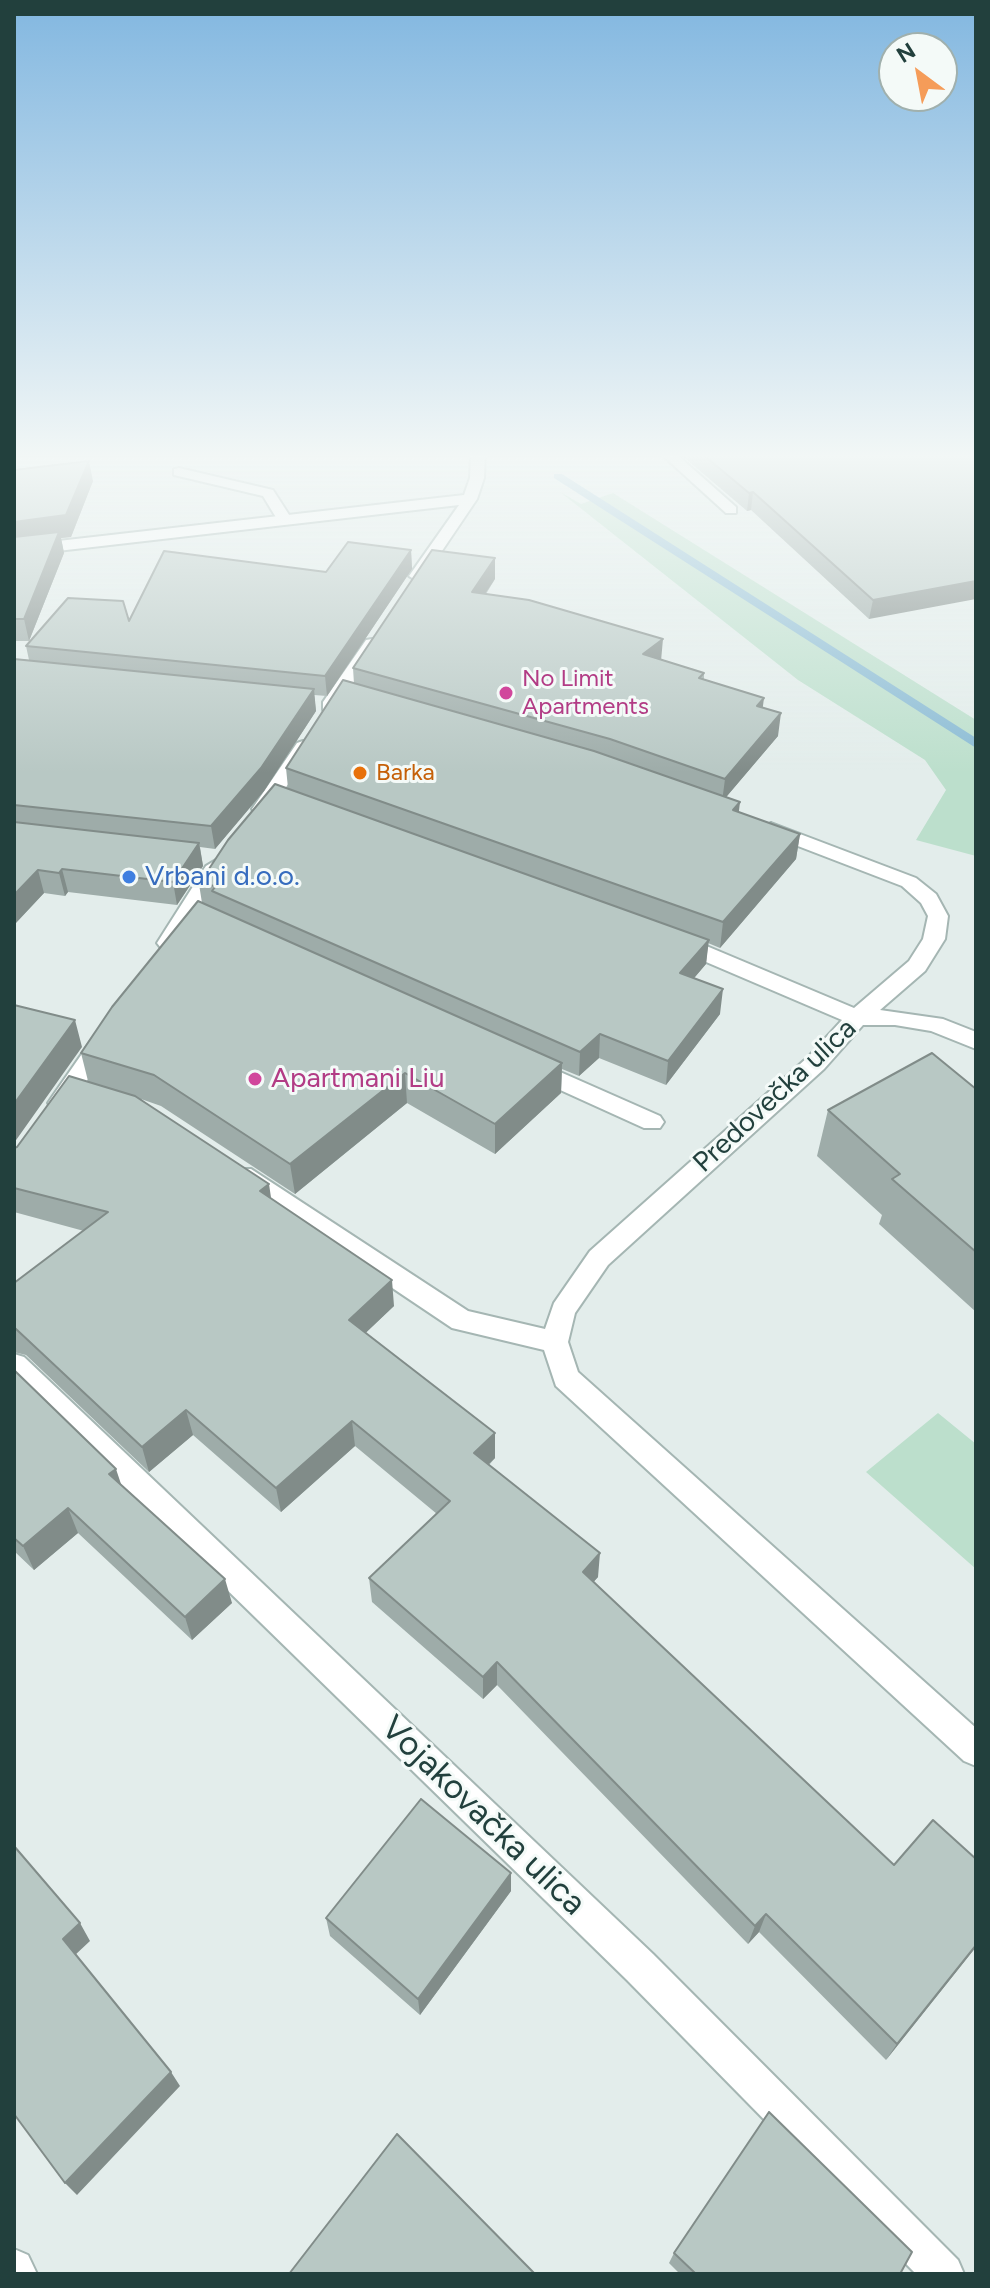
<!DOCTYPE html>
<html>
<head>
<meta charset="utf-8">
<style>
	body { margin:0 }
	#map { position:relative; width:990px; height:2288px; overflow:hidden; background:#e3edeb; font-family:Figtree,sans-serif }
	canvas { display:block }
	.frame { position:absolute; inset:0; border:16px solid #22403d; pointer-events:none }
	.north { position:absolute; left:878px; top:32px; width:80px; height:80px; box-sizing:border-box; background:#f4faf8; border:2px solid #a0b0ad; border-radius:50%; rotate:328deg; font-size:22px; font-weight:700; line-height:32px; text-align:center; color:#22403d }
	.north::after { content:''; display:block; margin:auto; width:28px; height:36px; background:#f59c59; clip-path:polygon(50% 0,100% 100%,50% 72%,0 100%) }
</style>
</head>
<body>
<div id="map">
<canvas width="990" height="2288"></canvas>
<div class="frame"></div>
<div class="north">N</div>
</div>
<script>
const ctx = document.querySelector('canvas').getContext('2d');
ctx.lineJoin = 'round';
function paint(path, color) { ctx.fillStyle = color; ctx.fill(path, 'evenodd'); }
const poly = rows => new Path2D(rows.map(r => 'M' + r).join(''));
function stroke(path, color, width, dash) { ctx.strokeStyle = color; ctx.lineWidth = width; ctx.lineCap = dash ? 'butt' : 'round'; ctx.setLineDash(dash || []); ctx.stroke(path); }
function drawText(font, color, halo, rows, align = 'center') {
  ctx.font = font + ' Figtree,sans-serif'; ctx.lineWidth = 6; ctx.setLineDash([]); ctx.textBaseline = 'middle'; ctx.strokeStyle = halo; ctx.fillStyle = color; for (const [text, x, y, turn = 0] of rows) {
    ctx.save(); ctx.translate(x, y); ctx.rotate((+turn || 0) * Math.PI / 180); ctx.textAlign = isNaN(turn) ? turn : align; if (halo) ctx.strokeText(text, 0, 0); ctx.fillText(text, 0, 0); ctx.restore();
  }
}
const green = poly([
	[560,492,581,504,613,493,976,720,976,856,916,840,946,790,925,760,798,680],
	[938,1413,976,1444,976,1569,866,1472]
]);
const stream = poly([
	[554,474,562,474,976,738,976,748,554,478,554,474]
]);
const lane = poly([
	[179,468,273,490,293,521,280,524,263,496,174,475,174,469,179,468]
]);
const street = poly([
	[471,453,485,453,484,478,477,499,423,579,417,581,409,576,459,505,14,556,14,546,464,495,470,478,471,453],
	[660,453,675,453,736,507,736,513,726,513,660,453],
	[372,639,380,644,335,710,323,710,323,702,366,640,372,639],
	[303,741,312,747,272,809,269,813,255,813,252,809,297,743,303,741],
	[771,823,916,878,936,894,948,916,945,939,925,971,880,1010,943,1019,976,1032,976,1049,931,1031,895,1025,863,1025,824,1069,608,1265,575,1313,568,1342,578,1372,976,1728,976,1766,964,1761,556,1386,544,1350,452,1328,233,1181,230,1175,233,1169,251,1169,468,1311,545,1329,554,1303,590,1251,808,1057,842,1020,671,947,667,942,671,937,685,937,854,1008,909,961,923,939,928,916,921,903,902,886,764,833,761,829,771,823],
	[216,860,226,866,179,943,175,948,161,948,157,943,206,866,216,860],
	[103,1032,111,1035,114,1040,111,1045,68,1109,52,1109,48,1103,52,1097,95,1035,103,1032],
	[533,1060,660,1116,664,1122,660,1128,644,1128,525,1074,522,1068,533,1060],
	[14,1354,24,1357,653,1954,958,2260,964,2274,916,2274,627,1980,14,1382,14,1354],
	[14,2249,28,2255,37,2274,14,2274,14,2249]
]);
const wall = poly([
	[679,453,976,453,869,619,751,510,747,511],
	[14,470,93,481,71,537,61,538,64,553,29,641,14,641],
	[411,550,412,569,327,696,314,695,316,711,264,791,215,849,200,847,203,866,177,905,68,892,65,896,44,893,14,925,14,659,29,660,26,646,326,572],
	[495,579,486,594,661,660,704,673,704,680,763,708,778,736,726,797,739,813,800,834,796,859,720,948,708,943,706,964,694,978,720,1014,666,1085,599,1058,579,1076,562,1069,561,1093,495,1154,407,1103,295,1194,161,1106,141,1099,271,1198,394,1306,365,1333,495,1458,489,1465,598,1577,593,1582,894,1865,976,1859,976,1947,886,2060,759,1932,748,1944,497,1685,483,1699,372,1602,369,1578,437,1514,355,1446,281,1512,193,1435,149,1472,26,1355,14,1352,14,1283,84,1231,14,1212,14,1148,17,1147,88,1081,81,1053,202,903,199,884,288,788,286,768,354,684,353,668],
	[976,1089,976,1312,879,1224,882,1215,817,1156,828,1110],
	[14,1370,232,1603,192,1640,78,1533,34,1570,14,1551],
	[511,1891,420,2015,330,1936,326,1918],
	[674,2253,900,2274,680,2274,669,2263]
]);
const shadedWall = poly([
	[89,461,93,481,71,537,61,538,64,553,29,641,24,619,14,544,14,522],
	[753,492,751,510,747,511,749,493],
	[411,550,412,569,327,696,325,676],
	[495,558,495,579,472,613,472,592],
	[976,581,976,599,869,619,873,600],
	[663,639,661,661,643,654],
	[314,689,316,711,264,791,215,849,211,826],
	[764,698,761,721,757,706],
	[781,713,778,736,722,802,725,779],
	[740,802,737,827,733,810],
	[800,834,796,859,720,948,723,922],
	[199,843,203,866,177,905,173,882],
	[62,869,68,892,65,896,59,873],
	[38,870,44,893,14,925,14,895],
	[709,940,706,964,678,997,680,973],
	[723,989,720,1014,666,1085,668,1061],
	[75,1020,82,1047,14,1143,14,1104],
	[600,1034,599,1058,579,1076,580,1052],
	[562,1063,561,1093,495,1154,495,1124],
	[405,1073,407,1103,295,1194,290,1164],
	[269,1184,273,1211,260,1191],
	[392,1280,394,1306,352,1346,349,1320],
	[186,1410,193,1435,149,1472,142,1447],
	[352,1421,355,1446,281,1512,276,1488],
	[495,1433,495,1458,474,1478,474,1453],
	[116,1469,124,1493,109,1474],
	[68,1508,78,1533,34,1570,23,1546],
	[600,1553,598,1577,581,1596,583,1572],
	[225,1579,232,1603,192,1640,185,1617],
	[497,1662,497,1685,483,1699,483,1677],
	[511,1873,511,1891,420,2015,418,1999],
	[766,1914,759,1932,748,1944,755,1926],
	[80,1923,90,1941,74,1956,63,1939],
	[976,1945,976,1947,886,2060,897,2044],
	[171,2072,180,2086,77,2195,65,2183]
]);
const building = poly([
	[701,453,976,453,976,581,873,600,753,492,749,493,701,453],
	[89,461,66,515,14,522,14,470,89,461],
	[59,532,24,619,14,619,14,537,59,532],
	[348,542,411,550,325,676,26,646,68,598,123,601,129,621,164,551,326,572,348,542],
	[432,550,495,558,472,592,529,600,663,639,643,654,704,673,699,678,764,698,757,706,781,713,725,779,610,739,353,668,432,550],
	[14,659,314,689,261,768,211,826,14,805,14,659],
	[343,680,594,751,740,802,733,810,800,834,723,922,286,768,343,680],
	[275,784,709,940,680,973,723,989,668,1061,600,1034,580,1052,212,891,216,886,199,884,228,840,275,784],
	[14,822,199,843,173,882,62,869,59,873,38,870,14,895,14,822],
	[198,901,562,1063,495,1124,405,1073,290,1164,154,1075,81,1053,112,1007,198,901],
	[14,1005,75,1020,14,1104,14,1005],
	[932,1053,976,1089,976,1252,892,1179,900,1174,828,1110,932,1053],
	[69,1076,135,1096,269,1184,260,1191,392,1280,349,1320,495,1433,474,1453,600,1553,583,1572,894,1865,933,1820,976,1859,976,1945,897,2044,766,1914,755,1926,497,1662,483,1677,369,1578,450,1501,352,1421,276,1488,186,1410,142,1447,16,1329,14,1328,14,1283,108,1212,14,1188,14,1148,17,1147,69,1076],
	[14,1370,116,1469,109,1474,225,1579,185,1617,68,1508,23,1546,14,1538,14,1370],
	[421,1799,511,1873,418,1999,326,1918,421,1799],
	[14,1846,80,1923,63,1939,171,2072,65,2183,14,2114,14,1846],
	[769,2112,912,2252,900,2274,696,2274,674,2253,769,2112],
	[397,2134,535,2274,289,2274,397,2134]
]);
const markers = [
	[506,693,8,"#d1479c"],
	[360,773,8,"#e8710a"],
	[129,877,8,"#3f7fe0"],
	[255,1079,8,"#d1479c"]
];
const farHotelnames = [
	["No Limit",522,679],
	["Apartments",522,707]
];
const farFoodnames = [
	["Barka",376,773]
];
const shopNames = [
	["Vrbani d.o.o.",145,877]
];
const hotelNames = [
	["Apartmani Liu",271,1079]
];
const streetNames = [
	["Predovečka ulica",775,1096,-43]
];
const nearStreetnames = [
	["Vojakovačka ulica",483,1816,44]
];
paint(green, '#bcdfcc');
paint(stream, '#8abbd4');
stroke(lane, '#a5b6b3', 4);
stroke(street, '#a5b6b3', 4);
paint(lane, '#fff');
paint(street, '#fff');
paint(wall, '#9eaca9');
paint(shadedWall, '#818c89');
paint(building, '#b8c8c4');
stroke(building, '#818c89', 2);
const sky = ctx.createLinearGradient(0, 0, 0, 773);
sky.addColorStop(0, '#82b7e0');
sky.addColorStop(0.59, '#f2f7f6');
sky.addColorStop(1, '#f2f7f600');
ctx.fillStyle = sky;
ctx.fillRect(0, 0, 990, 773);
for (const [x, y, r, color] of markers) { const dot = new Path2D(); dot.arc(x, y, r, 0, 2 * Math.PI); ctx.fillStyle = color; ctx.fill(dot); stroke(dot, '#f4faf8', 3); }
drawText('24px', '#b23c85', '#f4faf8', farHotelnames, 'left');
drawText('24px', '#c56008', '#f4faf8', farFoodnames, 'left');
drawText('28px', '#366cbe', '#f4faf8', shopNames, 'left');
drawText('28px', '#b23c85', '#f4faf8', hotelNames, 'left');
drawText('28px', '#22403d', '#f4faf8', streetNames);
drawText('34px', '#22403d', '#f4faf8', nearStreetnames);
</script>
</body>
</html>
